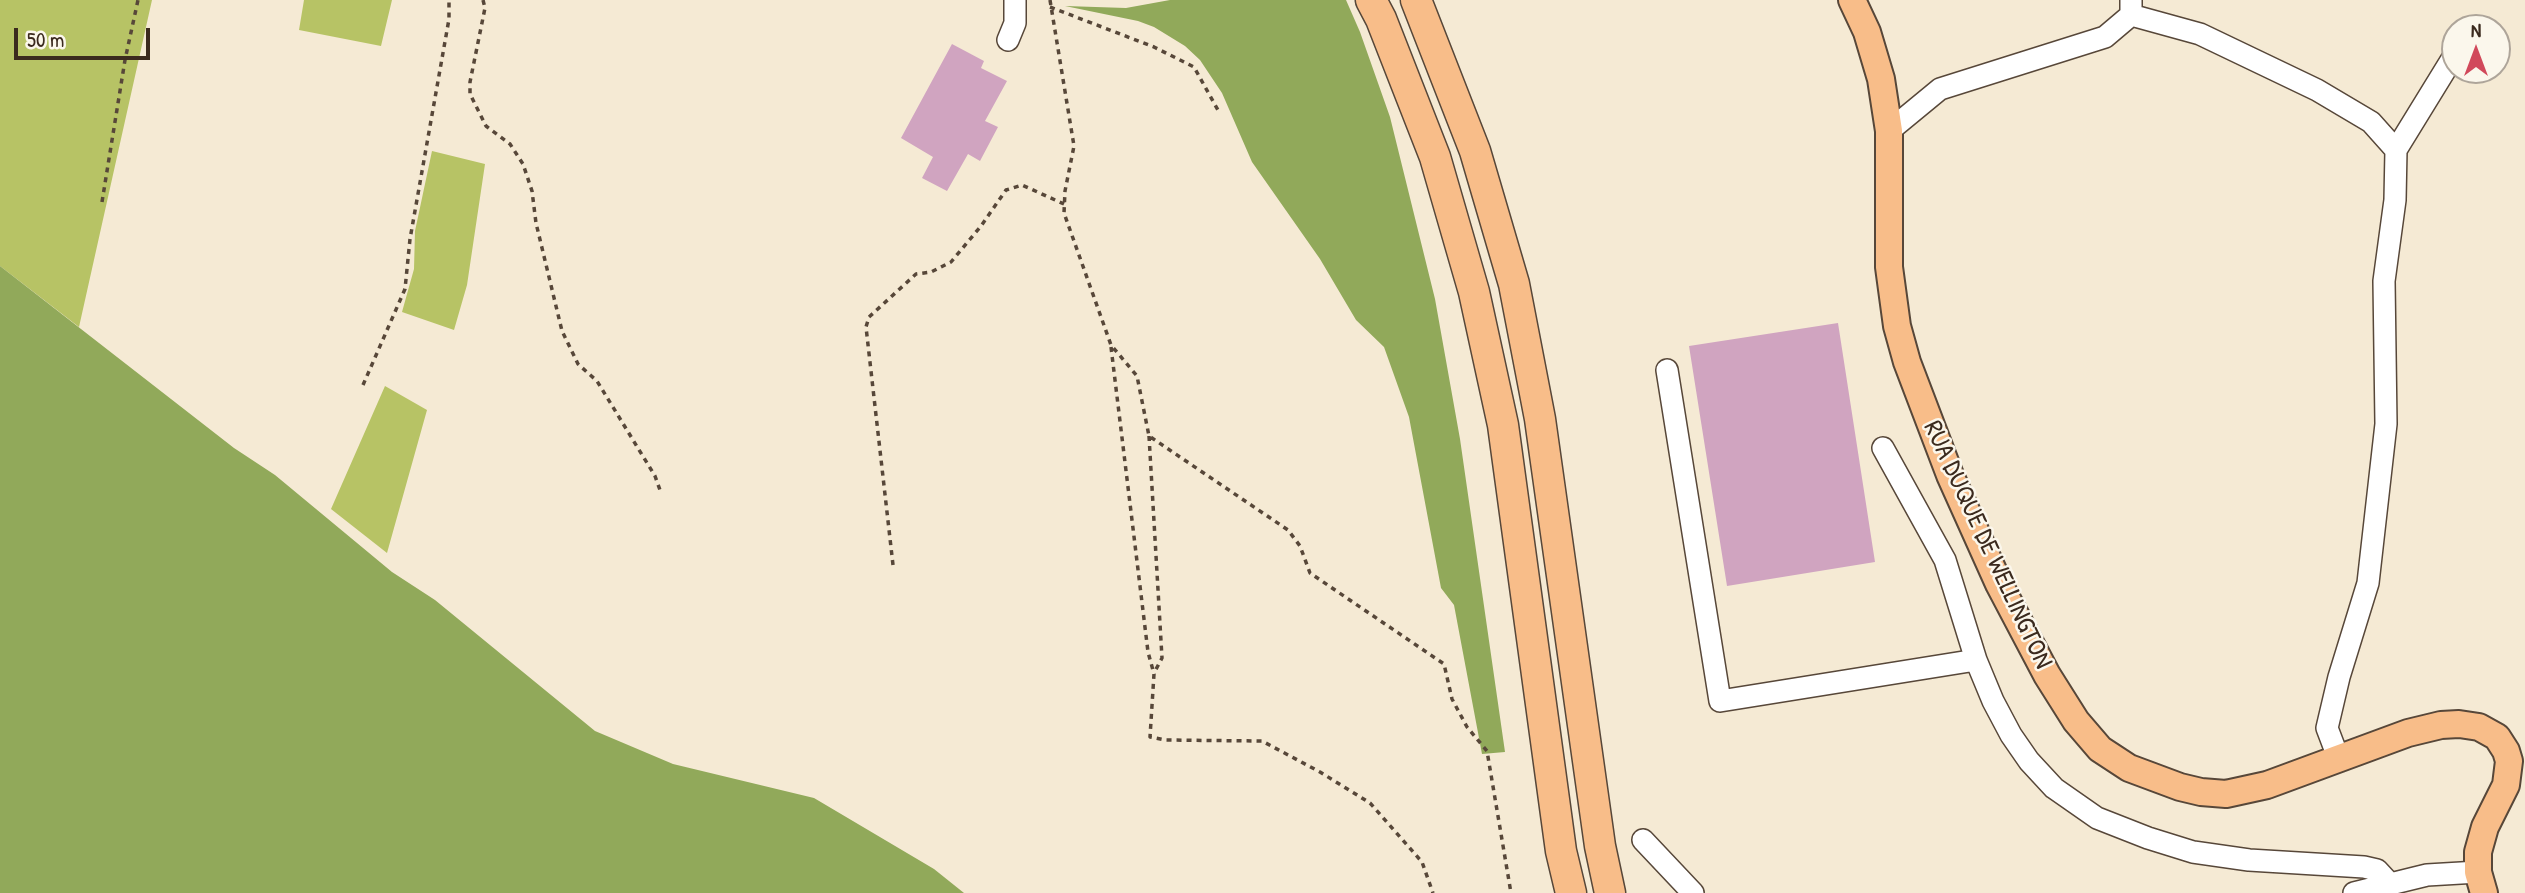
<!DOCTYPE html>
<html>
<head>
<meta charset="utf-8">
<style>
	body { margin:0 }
	#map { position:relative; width:2525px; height:893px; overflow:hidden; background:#f5ead4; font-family:"Patrick Hand",sans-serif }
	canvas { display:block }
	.north { position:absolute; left:2441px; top:14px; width:70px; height:70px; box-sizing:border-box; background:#fbf7ec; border:2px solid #aea59a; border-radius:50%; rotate:0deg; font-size:19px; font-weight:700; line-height:28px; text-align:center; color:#3b2a1e }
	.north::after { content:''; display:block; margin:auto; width:24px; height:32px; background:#d1495b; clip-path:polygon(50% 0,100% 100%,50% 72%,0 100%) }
	.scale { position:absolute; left:14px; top:28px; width:136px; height:32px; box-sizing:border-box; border:4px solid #3b2a1e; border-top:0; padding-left:9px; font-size:21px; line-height:24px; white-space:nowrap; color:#3b2a1e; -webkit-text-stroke:5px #fbf7ec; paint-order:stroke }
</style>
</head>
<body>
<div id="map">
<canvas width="2525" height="893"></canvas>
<div class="north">N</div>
<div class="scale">50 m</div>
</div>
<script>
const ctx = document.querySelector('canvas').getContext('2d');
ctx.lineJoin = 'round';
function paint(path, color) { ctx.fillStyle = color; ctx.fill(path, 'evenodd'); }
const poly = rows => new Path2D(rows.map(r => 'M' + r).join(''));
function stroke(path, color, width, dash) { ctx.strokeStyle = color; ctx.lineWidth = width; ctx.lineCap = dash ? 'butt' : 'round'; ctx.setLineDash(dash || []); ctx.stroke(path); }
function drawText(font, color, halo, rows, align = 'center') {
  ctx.font = font + ' "Patrick Hand",sans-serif'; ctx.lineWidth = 5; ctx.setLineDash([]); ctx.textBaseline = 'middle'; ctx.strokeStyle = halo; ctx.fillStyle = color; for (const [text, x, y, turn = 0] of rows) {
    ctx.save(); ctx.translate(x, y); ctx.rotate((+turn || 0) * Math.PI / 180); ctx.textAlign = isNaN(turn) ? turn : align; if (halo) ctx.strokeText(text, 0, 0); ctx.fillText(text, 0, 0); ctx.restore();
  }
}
const green = poly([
	[0,0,152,0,79,327,0,266],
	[304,0,392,0,381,46,299,30],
	[432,151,485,164,467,285,454,330,402,312,414,269,415,231],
	[385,386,427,410,387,553,331,509]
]);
const forest = poly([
	[1170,0,1346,0,1360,32,1390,117,1435,299,1460,439,1505,752,1482,754,1454,605,1441,588,1409,417,1384,347,1356,320,1320,259,1252,162,1222,93,1200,60,1185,46,1154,27,1138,21,1065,6,1126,8],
	[0,266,234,448,275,475,392,572,435,600,595,731,673,764,814,798,934,869,964,893,0,893]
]);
const building = poly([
	[952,44,984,61,981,68,1007,81,985,121,998,127,980,161,968,154,947,191,922,178,933,157,901,138],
	[1838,323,1875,562,1727,586,1689,346]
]);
const path = poly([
	[483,0,485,8,470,82,470,94,486,126,510,144,523,164,532,191,536,223,562,331,578,364,597,381,655,476,660,490],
	[1050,0,1074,146,1065,191,1064,213,1111,345,1137,376,1149,436,1288,530,1300,546,1310,573,1444,664,1452,699,1467,727,1487,751,1511,893],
	[1050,7,1154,47,1194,67,1219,112],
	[102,202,125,60,138,0],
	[1111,347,1148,652,1154,674,1150,737,1165,740,1262,741,1320,772,1370,803,1422,862,1433,893],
	[363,385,405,289,410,239,449,19,449,0],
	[1149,436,1162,658,1154,673],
	[893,565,866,327,869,317,916,274,931,272,951,262,981,226,1006,190,1022,185,1064,204]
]);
const minor = poly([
	[2131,15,2200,34,2317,90,2371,122,2396,150,2395,200,2384,281,2386,424,2368,583,2339,677,2327,728,2338,757],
	[1008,40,1015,23,1015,0],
	[1889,131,1940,89,2105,37,2131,15,2131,0],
	[2396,150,2455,54],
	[1667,370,1720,701,1976,660],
	[1883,448,1945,560,1976,660,1993,701,2011,735,2029,761,2054,788,2097,818,2148,838,2193,852,2249,860,2364,867,2377,870,2390,884],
	[1643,840,1693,893],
	[2354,893,2427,875,2478,872]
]);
const major = poly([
	[1852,0,1867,32,1881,79,1889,131,1889,267,1897,326,1907,362,1950,475,1999,584,2047,675,2076,721,2100,749,2129,768,2180,787,2201,792,2226,794,2267,785,2408,733,2441,725,2459,724,2479,727,2497,737,2506,751,2509,761,2506,785,2485,827,2478,852,2478,872,2484,893]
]);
const highway = poly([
	[1371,0,1381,19,1435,157,1474,292,1503,425,1561,851,1571,893],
	[1416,0,1475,151,1514,284,1540,419,1600,846,1610,893]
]);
const streetNames = [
	["RUA DUQUE DE WELLINGTON",1987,545,65]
];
paint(green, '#b7c365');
paint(forest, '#91a95a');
paint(building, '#d0a4c0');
stroke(minor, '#574739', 24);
stroke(major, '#574739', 30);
stroke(highway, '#574739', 33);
stroke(path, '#574739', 3.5, [5, 5]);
stroke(minor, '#fff', 21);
stroke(major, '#f8bd89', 26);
stroke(highway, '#f8bd89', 30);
drawText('26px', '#3b2a1e', '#fbf7ec', streetNames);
</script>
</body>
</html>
